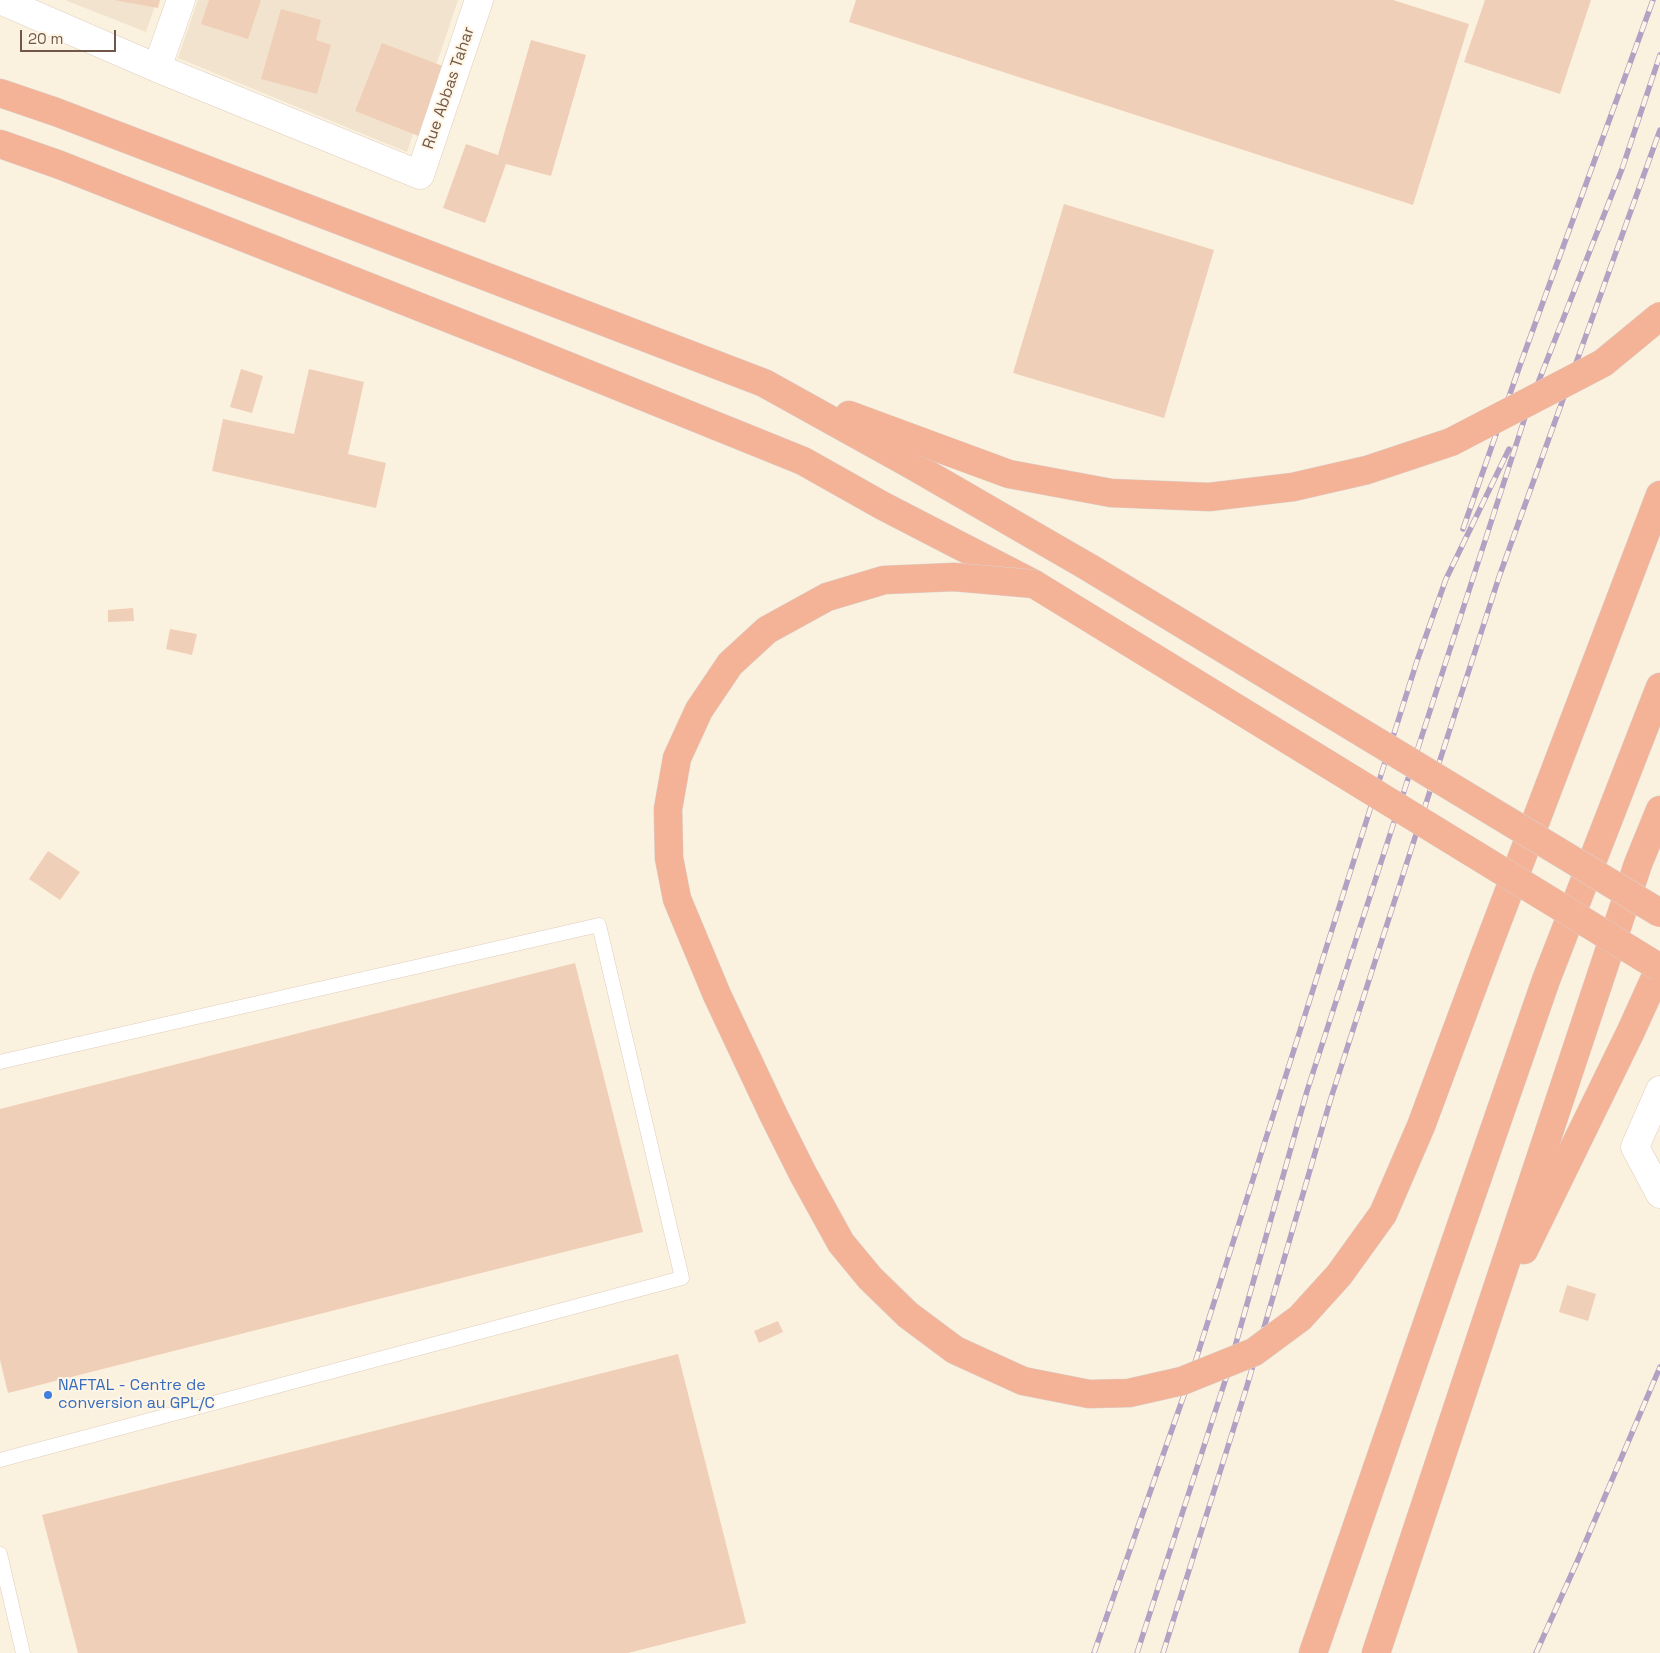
<!DOCTYPE html>
<html>
<head>
<meta charset="utf-8">
<style>
	body { margin:0 }
	#map { position:relative; width:1660px; height:1653px; overflow:hidden; background:#fbf1df; font-family:"Space Grotesk",sans-serif }
	canvas { display:block }
	.scale { position:absolute; left:20px; top:30px; width:96px; height:22px; box-sizing:border-box; border:2px solid #705748; border-top:0; padding-left:6px; font-size:15px; line-height:18px; white-space:nowrap; color:#705748; -webkit-text-stroke:4px #fff5e5; paint-order:stroke }
</style>
</head>
<body>
<div id="map">
<canvas width="1660" height="1653"></canvas>
<div class="scale">20 m</div>
</div>
<script>
const ctx = document.querySelector('canvas').getContext('2d');
ctx.lineJoin = 'round';
function paint(path, color) { ctx.fillStyle = color; ctx.fill(path, 'evenodd'); }
const poly = rows => new Path2D(rows.map(r => 'M' + r).join(''));
function stroke(path, color, width, dash) { ctx.strokeStyle = color; ctx.lineWidth = width; ctx.lineCap = dash ? 'butt' : 'round'; ctx.setLineDash(dash || []); ctx.stroke(path); }
function drawText(font, color, halo, rows, align = 'center') {
  ctx.font = font + ' "Space Grotesk",sans-serif'; ctx.lineWidth = 4; ctx.setLineDash([]); ctx.textBaseline = 'middle'; ctx.strokeStyle = halo; ctx.fillStyle = color; for (const [text, x, y, turn = 0] of rows) {
    ctx.save(); ctx.translate(x, y); ctx.rotate((+turn || 0) * Math.PI / 180); ctx.textAlign = isNaN(turn) ? turn : align; if (halo) ctx.strokeText(text, 0, 0); ctx.fillText(text, 0, 0); ctx.restore();
  }
}
const residential = poly([
	[65,0,157,0,146,32],
	[198,0,458,0,407,152,178,58]
]);
const building = poly([
	[114,0,160,0,158,8],
	[209,0,261,0,248,39,201,24],
	[856,0,1393,0,1469,24,1413,205,849,22],
	[1485,0,1591,0,1560,94,1464,62],
	[281,9,321,20,316,40,331,45,317,94,261,79],
	[531,40,586,55,551,176,506,164,485,223,443,208,466,144,498,155],
	[382,43,448,68,421,137,355,111],
	[1064,204,1214,250,1164,418,1013,373],
	[241,369,263,376,252,413,230,407],
	[309,369,364,382,348,454,386,463,376,508,212,471,223,419,294,434],
	[133,608,134,621,108,622,108,610],
	[170,629,197,634,192,655,166,649],
	[48,851,80,872,60,900,29,879],
	[575,963,643,1232,8,1393,0,1360,0,1109],
	[1567,1285,1596,1294,1588,1321,1559,1312],
	[778,1321,783,1332,759,1343,754,1331],
	[678,1354,746,1623,628,1653,78,1653,42,1515]
]);
const lane = poly([
	[0,1062,599,925,682,1278,0,1460],
	[0,1554,23,1653]
]);
const street = poly([
	[0,0,157,68,420,175,479,0],
	[157,68,181,0],
	[1660,1090,1635,1147,1660,1194]
]);
const highway = poly([
	[0,93,56,112,764,383,910,464,1090,568],
	[0,144,60,165,521,347,803,461,883,506,1034,584],
	[849,415,922,442],
	[1485,954,1660,495],
	[1524,1250,1631,1031,1660,967],
	[1313,1653,1546,980,1660,687],
	[1376,1653,1638,864,1660,810]
]);
const rail = poly([
	[1463,529,1519,368,1653,0],
	[1094,1653,1192,1372,1417,661,1446,579,1509,449],
	[1137,1653,1227,1375,1307,1091,1527,411,1622,169,1660,55],
	[1163,1653,1247,1386,1331,1098,1499,577,1660,130],
	[1536,1653,1577,1562,1660,1367]
]);
const highwayBridge = poly([
	[922,442,1009,474,1111,493,1209,497,1293,487,1367,470,1451,442,1603,363,1660,316],
	[1090,568,1660,913],
	[1485,954,1421,1126,1383,1214,1339,1275,1300,1318,1254,1352,1182,1381,1129,1393,1089,1394,1023,1381,955,1350,908,1315,870,1278,841,1243,803,1174,774,1116,717,995,677,899,669,858,668,809,677,758,699,710,730,664,767,630,827,597,884,580,954,577,1034,584,1660,968]
]);
const markers = [
	[48,1395,5,"#3f7fe0"]
];
const streetNames = [
	["Rue Abbas Tahar",449,88,-71]
];
const shopNames = [
	["NAFTAL - Centre de",58,1386],
	["conversion au GPL/C",58,1404]
];
paint(residential, '#f2e3ce');
paint(building, '#f0cfb8');
stroke(lane, '#dfcdbc', 15);
stroke(street, '#dfcdbc', 29);
stroke(highway, '#dad3cf', 29);
stroke(lane, '#fff', 14);
stroke(street, '#fff', 28);
stroke(highway, '#f4b297', 28);
stroke(rail, '#b3a0c3', 5.5);
stroke(rail, '#fff5e5', 4, [11]);
stroke(highwayBridge, '#dad3cf', 29, []);
stroke(highwayBridge, '#f4b297', 28);
for (const [x, y, r, color] of markers) { const dot = new Path2D(); dot.arc(x, y, r, 0, 2 * Math.PI); ctx.fillStyle = color; ctx.fill(dot); stroke(dot, '#fff5e5', 2); }
drawText('16px', '#705748', '#fff5e5', streetNames);
drawText('16px', '#366cbe', '#fff5e5', shopNames, 'left');
</script>
</body>
</html>
